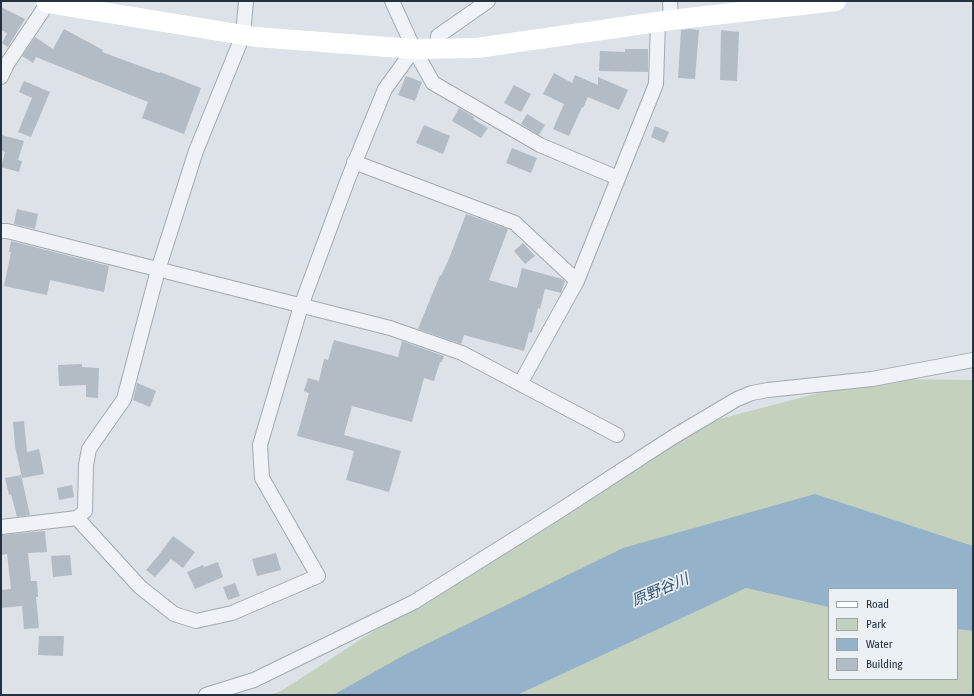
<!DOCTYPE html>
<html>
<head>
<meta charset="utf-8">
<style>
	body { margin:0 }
	#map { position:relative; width:974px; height:696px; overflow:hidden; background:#dce2e7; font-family:"Asap Condensed",sans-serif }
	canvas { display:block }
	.frame { position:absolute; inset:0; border:2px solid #25313f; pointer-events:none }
	.legend { position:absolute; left:828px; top:588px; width:130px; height:92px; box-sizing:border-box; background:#ebf0f5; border:1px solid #9ca4ac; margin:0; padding:5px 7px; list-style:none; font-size:12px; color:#25313f }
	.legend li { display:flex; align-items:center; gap:8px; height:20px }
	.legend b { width:20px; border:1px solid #9ca4ac }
</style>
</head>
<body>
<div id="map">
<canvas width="974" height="696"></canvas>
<div class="frame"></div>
<ul class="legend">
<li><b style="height:5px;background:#fff"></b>Road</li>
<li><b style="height:11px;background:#c4d2bd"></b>Park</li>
<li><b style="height:11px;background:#94b3ca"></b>Water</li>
<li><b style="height:11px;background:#b3bbc4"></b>Building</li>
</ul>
</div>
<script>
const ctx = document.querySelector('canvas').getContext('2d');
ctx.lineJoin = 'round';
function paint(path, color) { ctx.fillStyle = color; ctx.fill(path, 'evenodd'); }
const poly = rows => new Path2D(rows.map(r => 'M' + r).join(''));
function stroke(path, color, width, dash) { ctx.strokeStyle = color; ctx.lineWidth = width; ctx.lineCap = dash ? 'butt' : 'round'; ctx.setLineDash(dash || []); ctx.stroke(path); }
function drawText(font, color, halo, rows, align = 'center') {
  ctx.font = font + ' "Asap Condensed","Noto Sans JP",sans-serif'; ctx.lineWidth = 3.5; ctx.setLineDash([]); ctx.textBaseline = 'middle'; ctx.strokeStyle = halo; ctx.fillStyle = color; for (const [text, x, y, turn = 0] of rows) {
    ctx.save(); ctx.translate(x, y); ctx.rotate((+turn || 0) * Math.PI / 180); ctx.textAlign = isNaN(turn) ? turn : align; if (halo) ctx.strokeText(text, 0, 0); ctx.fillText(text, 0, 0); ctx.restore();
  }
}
const green = poly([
	[872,379,973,380,973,695,270,695,281,691,689,427],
	[829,589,957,589,957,679,829,679]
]);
const water = poly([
	[815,494,973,546,973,631,957,629,957,589,829,589,829,607,746,588,517,695,333,695,408,653,623,548]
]);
const building = poly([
	[1,7,25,19,8,47,2,43,7,33,1,30],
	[64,29,103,50,102,52,159,73,160,72,201,88,184,134,142,118,148,102,36,57,33,63,22,56,35,37,53,49],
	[690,29,699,30,695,79,678,78,681,30],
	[721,30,739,32,737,81,720,80],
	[625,49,648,49,648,72,599,71,600,51,625,52],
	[554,73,572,83,575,75,598,85,598,77,628,90,619,110,588,97,583,108,582,107,569,136,553,129,564,104,543,94],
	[406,76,422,82,415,101,398,95],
	[24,81,50,92,31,137,18,132,32,98,19,92],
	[514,85,531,94,521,112,504,103],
	[459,108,474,117,473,119,488,128,481,138,452,121],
	[527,114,545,125,539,135,521,124],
	[424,125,450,136,443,154,416,143],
	[655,126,669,132,664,143,651,137],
	[1,135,24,141,18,160,22,161,19,172,1,167,5,152,1,151],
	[512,148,537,158,531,173,506,163],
	[17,209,38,214,35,229,14,224],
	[466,214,508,229,489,280,517,288,522,268,562,279,565,281,561,293,545,289,540,309,538,308,532,333,529,332,524,351,464,335,461,344,418,329,440,275,441,276,449,259],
	[11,241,109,266,104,292,50,280,47,295,4,286,11,252,9,252],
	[523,243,535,256,525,264,514,251],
	[334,340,398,357,402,341,444,356,442,362,440,362,434,381,424,378,412,422,352,406,344,435,401,451,389,492,346,480,354,451,297,436,309,393,304,391,308,378,319,381,324,359,328,360],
	[82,364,82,367,99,368,98,398,86,397,86,385,59,386,58,365],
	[137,383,156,391,150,407,133,400],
	[24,421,27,452,39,449,44,474,22,478,15,446,13,422],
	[21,475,30,515,17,517,11,494,9,495,5,478],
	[72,485,74,497,59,500,57,488],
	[45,531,47,552,28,553,31,581,37,581,38,597,36,597,39,628,24,629,22,606,1,608,1,590,11,589,7,554,1,555,1,535],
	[173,536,195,552,183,568,171,559,155,577,146,570,158,556],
	[276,553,281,570,257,576,252,559],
	[70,555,72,575,53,577,51,556],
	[218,562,223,577,195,589,187,572,203,565,204,567],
	[235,583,240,596,228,600,223,587],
	[39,636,64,636,63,656,38,655]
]);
const street = poly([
	[392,1,414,49,433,83,540,145,618,178],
	[670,1,671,20],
	[436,48,438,36,488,1],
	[1,77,7,64,49,1],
	[354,162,515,223,577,281],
	[1,231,7,231,390,328,462,353,617,435],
	[520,384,577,281,656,84,658,22],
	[77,518,140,587,174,614,196,621,232,613,318,576,262,478,260,445,301,306,348,179,385,89,414,49],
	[1,527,77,518,85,511,86,465,89,449,124,399,158,270,196,151,243,35,246,1],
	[206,695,254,680,414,602,556,513,673,437,737,399,752,393,768,390,872,379,973,360]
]);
const secondary = poly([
	[47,3,256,37,414,49,477,48,671,20,836,1]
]);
const waterNames = [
	["原野谷川",660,590,-23]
];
paint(green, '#c4d2bd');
paint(water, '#94b3ca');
paint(building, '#b3bbc4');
stroke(street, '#a1a9b1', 16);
stroke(street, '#eff2f6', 14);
stroke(secondary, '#fff', 20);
drawText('italic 15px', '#2d5375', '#ebf0f5', waterNames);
</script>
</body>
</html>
